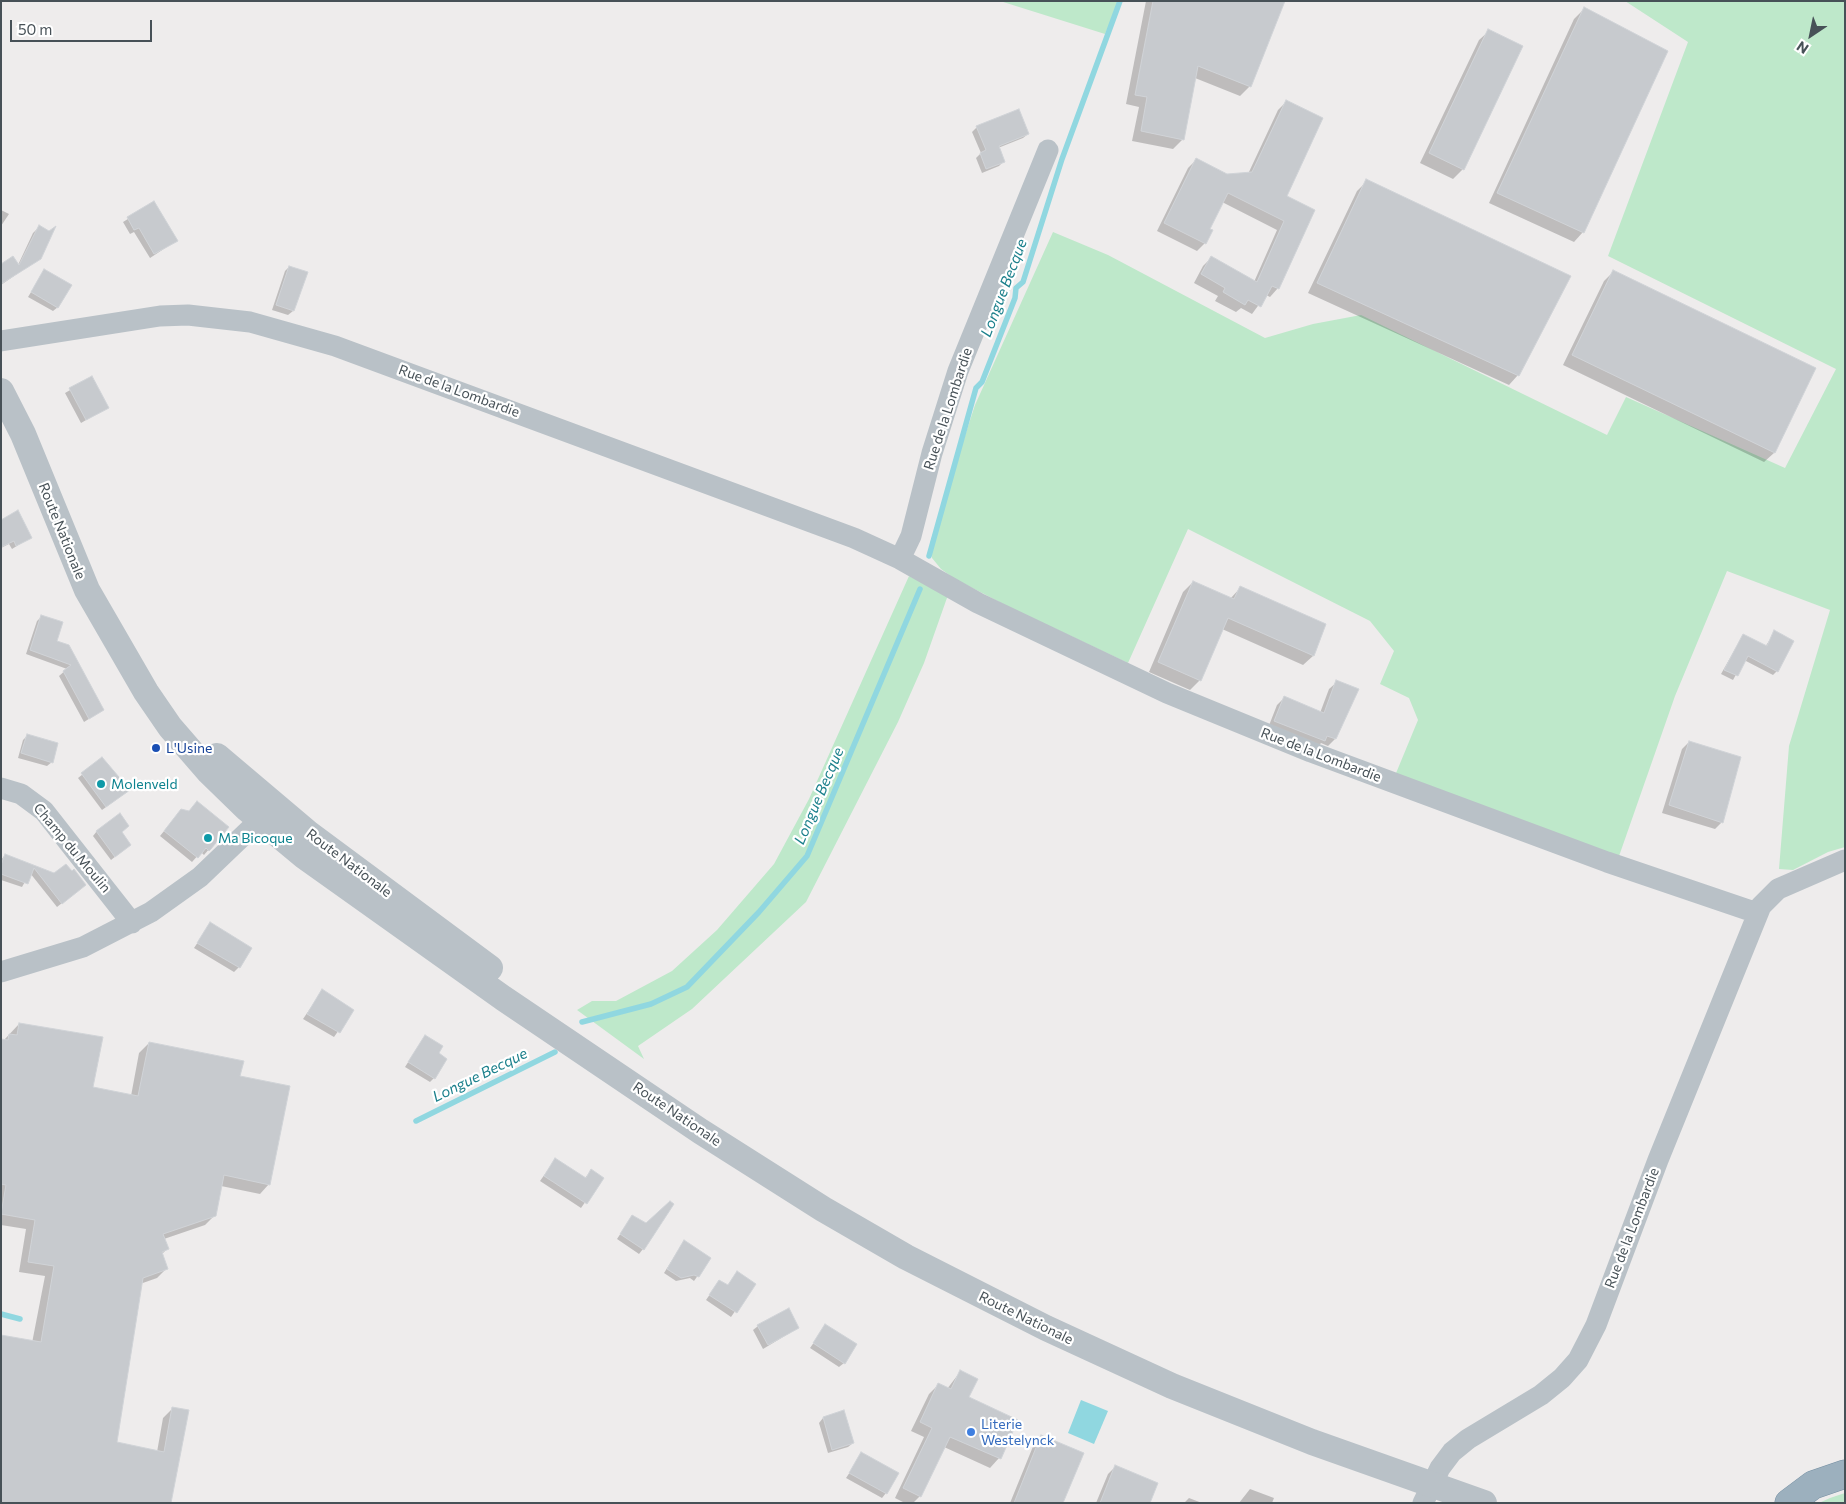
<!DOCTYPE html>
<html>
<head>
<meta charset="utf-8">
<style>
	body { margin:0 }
	#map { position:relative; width:1846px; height:1504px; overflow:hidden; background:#eeecec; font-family:Commissioner,sans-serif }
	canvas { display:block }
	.frame { position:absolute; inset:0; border:2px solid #475157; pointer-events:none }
	.north { position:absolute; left:1786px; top:10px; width:50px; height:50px; -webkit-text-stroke:4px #fff; paint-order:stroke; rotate:214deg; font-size:14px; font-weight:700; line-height:20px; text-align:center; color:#475157 }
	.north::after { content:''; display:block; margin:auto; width:18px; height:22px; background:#475157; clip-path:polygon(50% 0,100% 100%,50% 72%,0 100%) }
	.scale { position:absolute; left:10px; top:20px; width:142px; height:22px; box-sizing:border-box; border:2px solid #475157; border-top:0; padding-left:6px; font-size:15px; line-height:18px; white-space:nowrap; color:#475157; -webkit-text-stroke:4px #fff; paint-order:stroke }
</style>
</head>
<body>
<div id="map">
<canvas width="1846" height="1504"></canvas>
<div class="frame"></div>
<div class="north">N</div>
<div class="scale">50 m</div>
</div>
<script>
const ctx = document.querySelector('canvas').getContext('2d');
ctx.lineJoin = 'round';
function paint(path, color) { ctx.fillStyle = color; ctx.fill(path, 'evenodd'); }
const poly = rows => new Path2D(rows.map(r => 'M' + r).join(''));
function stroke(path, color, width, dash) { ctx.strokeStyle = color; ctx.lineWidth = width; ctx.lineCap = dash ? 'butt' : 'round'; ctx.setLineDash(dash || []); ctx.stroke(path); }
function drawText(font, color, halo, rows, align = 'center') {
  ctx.font = font + ' Commissioner,sans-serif'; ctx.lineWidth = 4.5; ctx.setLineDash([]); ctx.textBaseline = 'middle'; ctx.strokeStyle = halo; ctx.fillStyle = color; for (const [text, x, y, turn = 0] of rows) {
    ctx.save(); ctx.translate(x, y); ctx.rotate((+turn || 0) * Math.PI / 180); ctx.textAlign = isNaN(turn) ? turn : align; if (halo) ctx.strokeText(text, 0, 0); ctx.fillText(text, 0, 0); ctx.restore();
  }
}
const green = poly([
	[1000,1,1120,1,1105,34],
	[1625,1,1845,1,1845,847,1828,852,1793,870,1779,869,1789,746,1830,610,1727,571,1675,696,1618,859,1394,778,1418,720,1409,698,1380,684,1394,651,1370,621,1188,529,1128,663,1011,608,955,579,941,569,932,558,930,543,975,405,1053,232,1108,255,1265,338,1313,324,1361,315,1607,435,1626,397,1785,468,1836,369,1608,256,1688,42],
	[909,576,948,595,924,663,898,722,806,902,692,1009,638,1046,644,1059,577,1010,592,1001,616,1001,672,971,717,930,774,864,809,799],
	[1845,1493,1845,1503,1819,1503,1830,1498]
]);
const water = poly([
	[1081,1400,1108,1411,1094,1444,1068,1433]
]);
const shadow = poly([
	[1146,1,1283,1,1250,86,1240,96,1195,78,1183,139,1173,149,1132,141,1139,107,1126,104],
	[1584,9,1583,232,1574,242,1489,203,1574,19],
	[1489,31,1463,169,1453,179,1420,163,1479,40],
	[1286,102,1285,197,1313,211,1278,288,1270,297,1266,295,1252,314,1241,308,1236,312,1215,301,1218,296,1194,283,1203,266,1211,258,1254,282,1277,230,1222,202,1208,230,1205,243,1197,251,1157,231,1188,168,1196,160,1226,175,1248,174,1278,110],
	[977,127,1028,134,1023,138,998,148,1003,162,999,166,982,173,976,158,981,153,972,132],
	[1367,181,1518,375,1509,385,1308,293,1357,191],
	[154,203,176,241,150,258,134,232,130,234,123,222],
	[1,210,9,214,1,226],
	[39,227,40,258,1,285,1,266,18,265,33,233],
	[289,267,307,273,293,311,288,315,272,310,285,271],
	[44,271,58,307,53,311,28,297],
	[1613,272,1814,369,1774,453,1764,462,1563,365,1604,281],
	[91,378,107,408,81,423,65,393],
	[1,521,31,537,12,549,9,544,1,548],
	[1193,582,1230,599,1241,587,1325,625,1313,656,1303,665,1222,629,1200,680,1190,690,1149,672,1183,592],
	[42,616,55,642,103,710,84,722,59,676,67,669,26,654,37,621],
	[1775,632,1777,671,1773,675,1744,660,1733,680,1721,674,1743,635,1765,647],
	[1337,682,1358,690,1335,739,1328,746,1321,743,1317,748,1268,728,1277,705,1284,698,1320,713,1329,689],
	[27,736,52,762,47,766,18,758,23,740],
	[1689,742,1722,822,1715,829,1662,813,1682,749],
	[102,759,124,794,102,810,78,778],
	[181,810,210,848,204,855,201,852,192,862,160,836],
	[97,831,120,832,125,849,111,860,93,836],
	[5,855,54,874,80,889,57,907,30,873,22,887,1,880,1,860],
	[210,924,239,967,234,972,194,948],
	[322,991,353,1010,334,1037,303,1019],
	[19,1024,92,1088,131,1096,139,1053,149,1043,239,1076,269,1184,260,1194,221,1186,215,1215,205,1225,164,1239,167,1249,162,1254,166,1269,157,1278,140,1284,115,1443,157,1452,163,1418,173,1408,170,1503,1,1503,45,1276,19,1272,26,1229,1,1225,1,1040,4,1040],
	[425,1036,437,1054,434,1078,430,1082,405,1067],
	[555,1160,584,1179,591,1171,602,1178,581,1208,540,1181],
	[632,1216,643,1249,639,1254,617,1239],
	[681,1246,710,1258,694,1281,690,1278,676,1281,664,1273],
	[737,1273,754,1284,731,1317,706,1300,719,1281,727,1286],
	[826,1325,844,1363,839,1367,810,1348],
	[758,1326,798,1328,763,1349,753,1330],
	[960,1372,968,1397,999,1458,990,1468,944,1447,920,1496,913,1503,905,1503,895,1498,924,1437,911,1431,929,1394,939,1384,947,1389],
	[844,1412,853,1443,848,1447,828,1453,819,1423,823,1418],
	[1042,1437,1062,1503,1010,1503,1034,1444],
	[862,1454,886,1493,882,1498,846,1478],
	[1115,1467,1148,1503,1096,1503,1108,1474],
	[1250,1489,1274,1498,1272,1503,1239,1503],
	[1189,1498,1202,1503,1184,1503]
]);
const stream = poly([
	[929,556,976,388,982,382,1015,298,1016,288,1023,282,1062,159,1120,1],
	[582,1022,651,1004,687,987,759,912,807,856,920,589],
	[416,1121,555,1052],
	[1,1314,20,1319]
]);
const building = poly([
	[1153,1,1285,1,1251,87,1198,66,1184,140,1141,131,1147,97,1135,95,1153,1],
	[1584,7,1668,51,1584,233,1497,193,1584,7],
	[1488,29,1523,46,1464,170,1429,153,1488,29],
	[1286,100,1323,118,1287,196,1315,210,1279,289,1272,286,1261,307,1248,300,1245,305,1223,292,1225,288,1201,274,1211,256,1257,282,1284,221,1228,193,1210,229,1213,230,1206,244,1164,223,1196,158,1227,174,1252,172,1286,100],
	[1019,109,1029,134,999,146,1005,162,986,169,980,153,986,150,976,126,1019,109],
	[1366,179,1571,276,1519,376,1317,283,1366,179],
	[154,201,178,241,154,254,139,228,134,230,127,217,154,201],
	[39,225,49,231,56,226,41,259,1,284,1,264,13,256,19,265,39,225],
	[289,266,308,272,294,311,276,305,289,266],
	[44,269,72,285,58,308,31,292,44,269],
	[1613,270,1816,368,1775,453,1572,355,1613,270],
	[92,376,109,408,86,420,69,388,92,376],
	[18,510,32,538,16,546,14,541,1,547,1,520,18,510],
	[1193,581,1234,599,1240,586,1326,624,1314,656,1228,618,1201,681,1158,662,1193,581],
	[41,615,63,622,57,641,69,645,104,710,89,719,63,671,71,665,30,650,41,615],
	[1774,630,1794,641,1778,672,1748,656,1738,676,1724,670,1743,634,1767,646,1774,630],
	[1336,680,1359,689,1336,739,1327,736,1325,741,1274,721,1284,696,1324,713,1336,680],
	[27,734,58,743,53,763,21,753,27,734],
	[1689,741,1741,757,1723,823,1669,805,1689,741],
	[102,757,130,790,106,807,81,773,102,757],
	[197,801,229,827,211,849,209,851,206,848,198,858,164,831,181,809,189,811,197,801],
	[120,813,129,826,122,832,131,845,115,857,96,831,120,813],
	[5,854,54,873,66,864,72,871,74,869,86,885,62,904,34,868,28,884,1,874,1,865,5,854],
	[210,922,252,948,240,968,197,943,210,922],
	[322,989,354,1010,340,1033,307,1014,322,989],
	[19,1023,103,1037,93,1087,138,1096,149,1042,244,1061,240,1076,290,1086,270,1185,224,1175,216,1216,163,1234,169,1249,162,1252,168,1269,143,1278,117,1442,164,1452,172,1407,189,1410,171,1503,1,1503,1,1335,41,1342,54,1266,28,1262,35,1220,1,1214,6,1185,1,1184,1,1039,8,1040,9,1034,17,1035,19,1023],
	[425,1035,443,1046,439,1053,447,1059,435,1079,408,1062,425,1035],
	[555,1158,586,1178,591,1169,604,1178,587,1204,544,1176,555,1158],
	[670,1201,674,1204,644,1250,620,1234,632,1215,646,1223,670,1201],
	[684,1240,711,1258,699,1277,694,1275,681,1278,667,1269,684,1240],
	[737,1271,756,1284,737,1313,709,1295,719,1280,728,1285,737,1271],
	[789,1308,799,1328,768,1345,757,1325,789,1308],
	[825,1324,857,1344,845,1364,813,1343,825,1324],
	[960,1370,978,1379,969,1397,1018,1420,1001,1459,950,1437,921,1497,903,1488,932,1428,920,1422,938,1383,951,1389,960,1370],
	[844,1410,854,1443,832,1450,823,1417,844,1410],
	[1041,1435,1084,1453,1063,1503,1014,1503,1041,1435],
	[861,1452,899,1473,887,1494,849,1473,861,1452],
	[1115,1465,1158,1483,1150,1503,1100,1503,1115,1465]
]);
const minor = poly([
	[1,341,160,316,188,315,250,322,335,346,854,538,900,559,978,603,1167,693,1311,752,1607,862,1757,913],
	[900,559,911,536,932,453,958,371,1048,150],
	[1,788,21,794,44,811,132,923],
	[1,972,83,947,151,912,200,877,270,810],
	[1423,1503,1440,1468,1452,1452,1468,1439,1541,1395,1562,1378,1578,1360,1596,1325,1658,1160,1761,906,1778,889,1845,860]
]);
const tertiary = poly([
	[1,391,23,434,87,590,146,692,170,727,209,772,246,808,305,857,503,998,700,1131,823,1209,906,1257,1046,1328,1172,1386,1312,1442,1484,1503],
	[217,756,308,833,490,968]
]);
const trunk = poly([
	[1789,1503,1813,1485,1845,1474]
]);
const markers = [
	[156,748,5,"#1a4fb4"],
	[101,784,5,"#0f9aa8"],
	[208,838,5,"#0f9aa8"],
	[971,1432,5,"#3f7fe0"]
];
const streetNames = [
	["Rue de la Lombardie",459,391,20],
	["Rue de la Lombardie",948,409,-72],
	["Route Nationale",62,531,68],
	["Rue de la Lombardie",1321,755,21],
	["Champ du Moulin",72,848,50],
	["Route Nationale",349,863,37],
	["Route Nationale",677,1114,34],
	["Rue de la Lombardie",1632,1228,-69],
	["Route Nationale",1026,1318,26]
];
const transitNames = [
	["L'Usine",166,748]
];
const cultureNames = [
	["Molenveld",111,784],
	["Ma Bicoque",218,838]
];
const shopNames = [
	["Literie",981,1424],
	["Westelynck",981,1440]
];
const waterNames = [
	["Longue Becque",1004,288,-69],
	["Longue Becque",819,796,-67],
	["Longue Becque",480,1075,-26]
];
paint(green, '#bee8ca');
paint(water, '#90d7e0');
paint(shadow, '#0003');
stroke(stream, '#90d7e0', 5.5);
paint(building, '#c7cace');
stroke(building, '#d0d3d7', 1);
stroke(trunk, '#748ea1', 29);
stroke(minor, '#b9c1c7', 21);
stroke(tertiary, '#b9c1c7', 26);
stroke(trunk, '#9cb0be', 28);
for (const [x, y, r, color] of markers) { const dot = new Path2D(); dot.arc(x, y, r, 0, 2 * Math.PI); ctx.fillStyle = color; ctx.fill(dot); stroke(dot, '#fff', 2); }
drawText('14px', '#475157', '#fff', streetNames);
drawText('14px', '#164399', '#fff', transitNames, 'left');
drawText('14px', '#0d838f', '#fff', cultureNames, 'left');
drawText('14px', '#366cbe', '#fff', shopNames, 'left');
drawText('italic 15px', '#1c808c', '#fff', waterNames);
</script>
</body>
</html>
